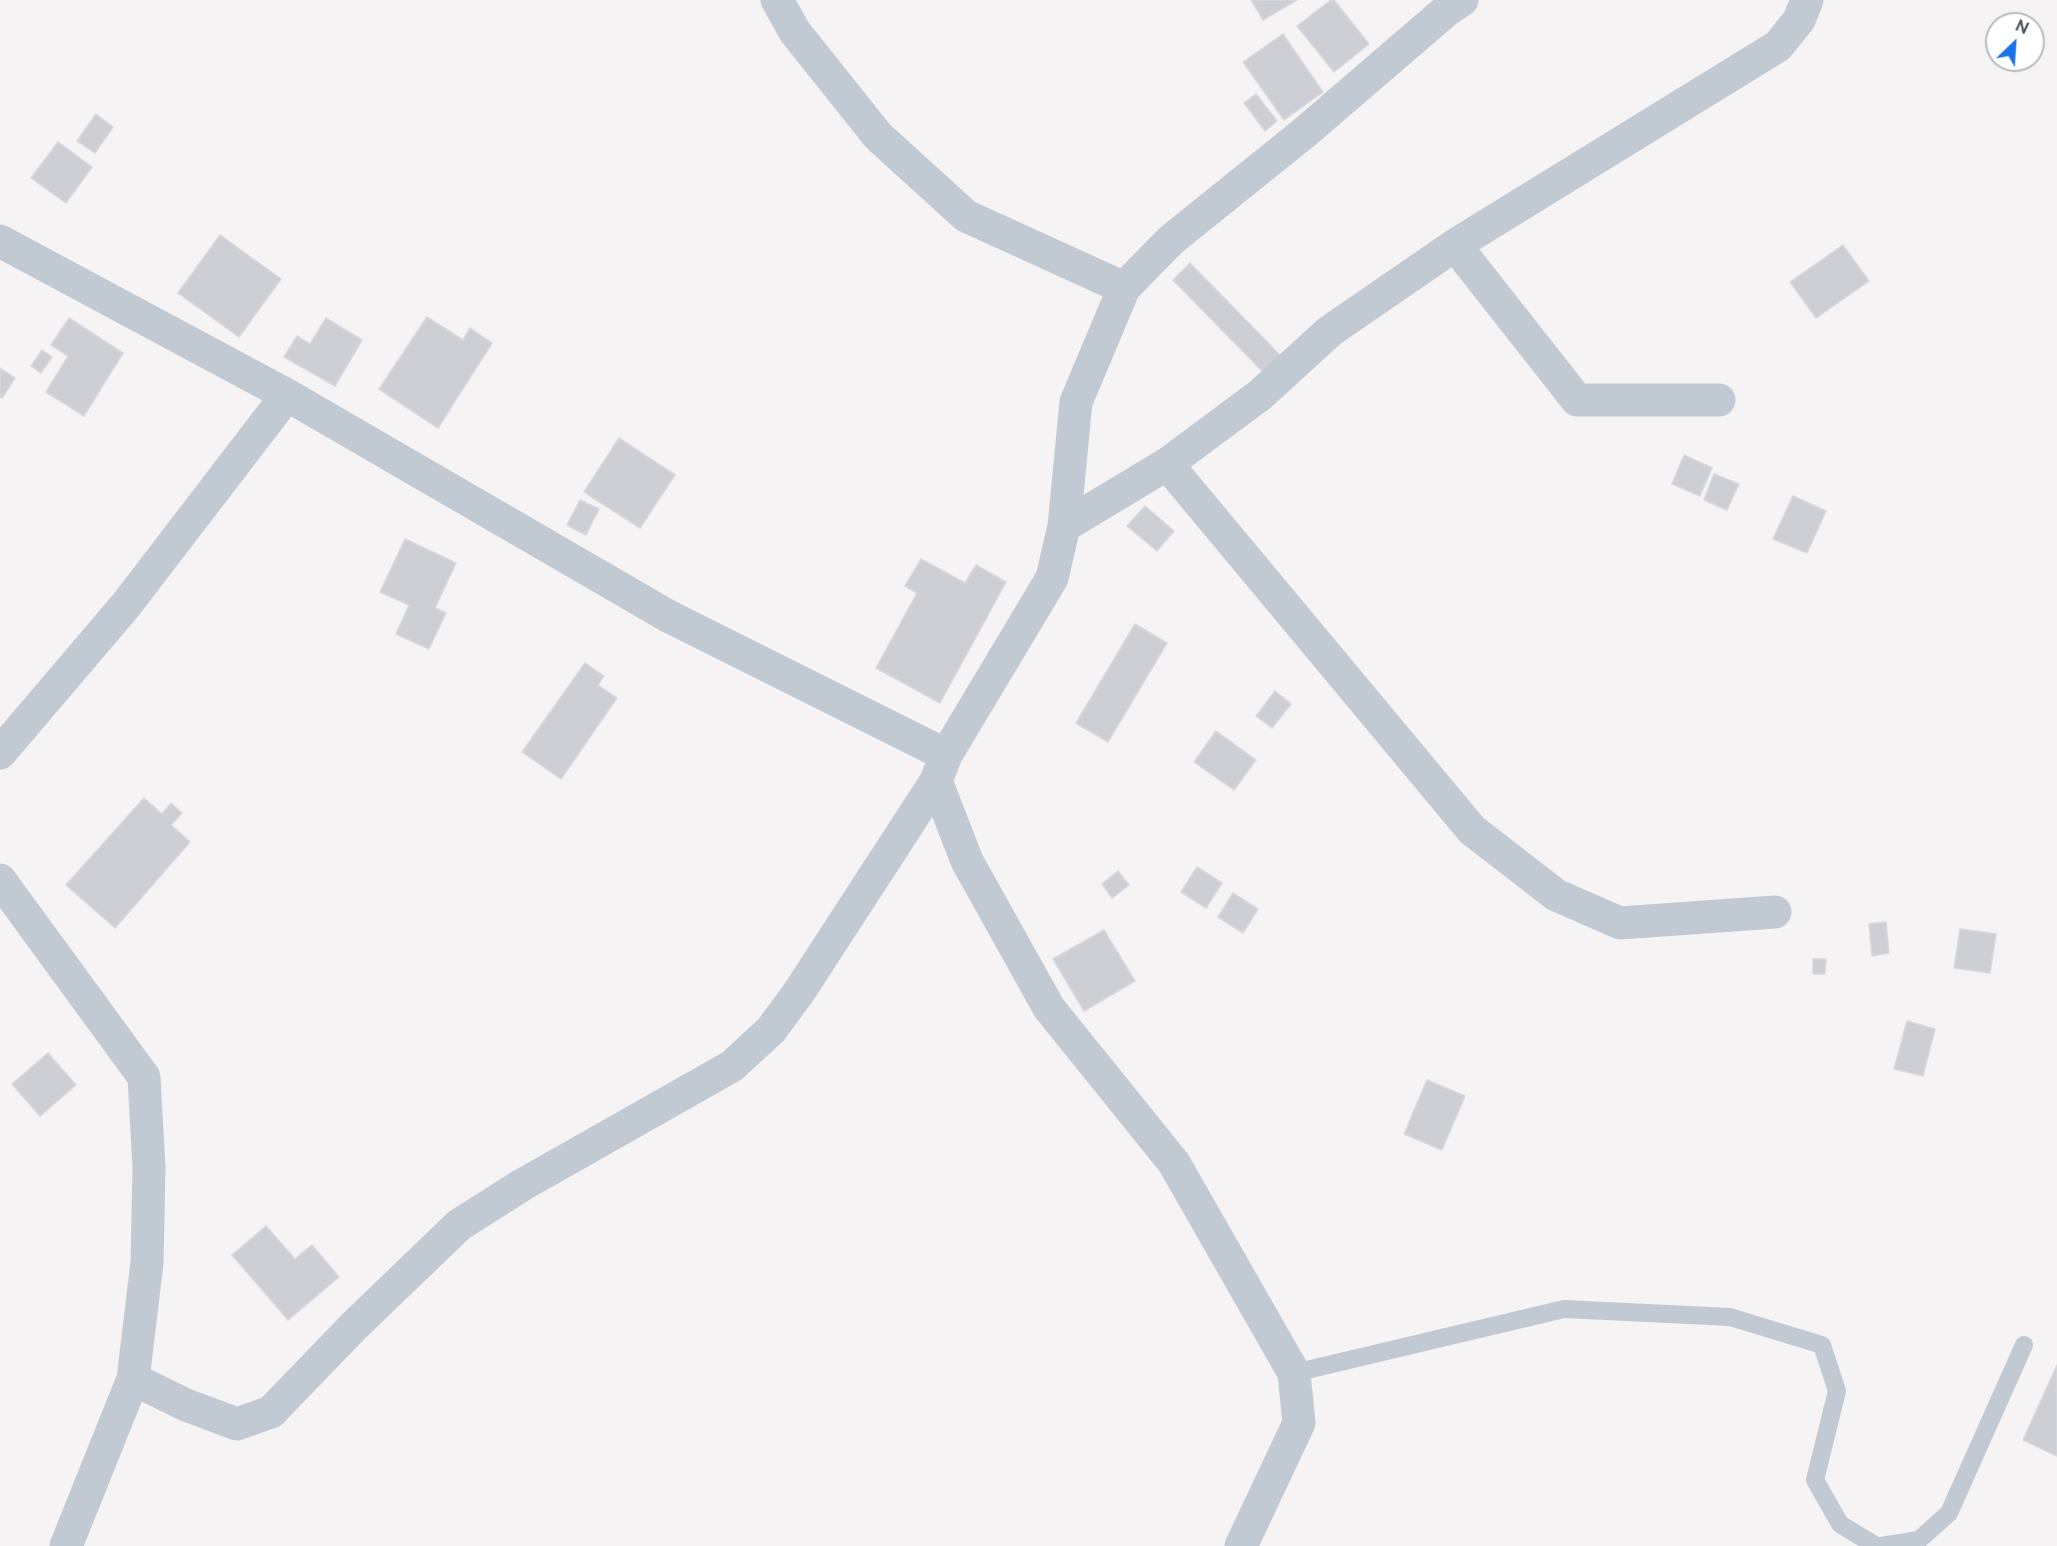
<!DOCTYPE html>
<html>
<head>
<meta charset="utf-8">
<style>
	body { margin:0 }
	#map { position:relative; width:2057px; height:1546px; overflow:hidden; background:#f5f3f3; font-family:Raleway,sans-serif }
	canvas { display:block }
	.north { position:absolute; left:1985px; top:12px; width:60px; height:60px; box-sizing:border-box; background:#fff; border:2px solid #b7bbc0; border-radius:50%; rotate:25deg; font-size:16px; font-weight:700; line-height:24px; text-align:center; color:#4a5661 }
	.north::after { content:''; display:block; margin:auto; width:21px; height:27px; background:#1a73e8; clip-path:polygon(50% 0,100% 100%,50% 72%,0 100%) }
</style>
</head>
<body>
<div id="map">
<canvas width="2057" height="1546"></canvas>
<div class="north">N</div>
</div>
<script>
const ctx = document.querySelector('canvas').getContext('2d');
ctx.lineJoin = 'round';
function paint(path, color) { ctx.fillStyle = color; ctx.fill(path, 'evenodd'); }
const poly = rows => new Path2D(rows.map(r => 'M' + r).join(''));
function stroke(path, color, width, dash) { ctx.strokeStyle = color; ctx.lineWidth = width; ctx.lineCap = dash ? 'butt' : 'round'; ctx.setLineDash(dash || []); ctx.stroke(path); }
const building = poly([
	[1251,0,1297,0,1263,20,1251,0],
	[1331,0,1334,0,1369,44,1334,72,1297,26,1331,0],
	[1283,34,1323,92,1284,120,1243,62,1283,34],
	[1256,94,1277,121,1265,131,1244,103,1256,94],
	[96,114,113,127,95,153,77,141,96,114],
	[58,142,92,167,66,203,31,178,58,142],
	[220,235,281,279,239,337,178,293,220,235],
	[1843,245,1869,281,1816,318,1790,282,1843,245],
	[1190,263,1281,356,1264,373,1173,280,1190,263],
	[427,317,463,340,470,328,492,343,438,428,379,389,427,317],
	[69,318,123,353,84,416,46,392,68,356,51,345,69,318],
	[326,318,362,340,335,386,284,357,297,336,310,344,326,318],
	[42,350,52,357,41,373,31,366,42,350],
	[0,368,15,378,2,398,0,397,0,368],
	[619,438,675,475,640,528,584,492,619,438],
	[1684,455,1712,468,1700,496,1672,484,1684,455],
	[1714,474,1739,484,1727,510,1704,500,1714,474],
	[1793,496,1826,511,1807,553,1773,539,1793,496],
	[580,500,599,509,586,535,567,525,580,500],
	[1145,506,1174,531,1157,551,1127,526,1145,506],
	[405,539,456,563,435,608,446,613,429,649,396,634,409,605,380,592,405,539],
	[921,559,965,583,976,565,1006,582,940,703,876,668,917,593,905,586,921,559],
	[1135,624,1167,643,1108,742,1076,723,1135,624],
	[585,663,604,676,598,685,617,698,561,779,522,752,585,663],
	[1275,691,1291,704,1272,728,1256,716,1275,691],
	[1216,731,1256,760,1234,790,1194,762,1216,731],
	[144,798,162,814,171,803,182,813,171,825,190,842,115,928,66,885,144,798],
	[1197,867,1222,883,1206,908,1181,892,1197,867],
	[1118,871,1129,885,1112,898,1102,884,1118,871],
	[1233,893,1258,909,1243,933,1218,917,1233,893],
	[1886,922,1889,953,1872,956,1869,924,1886,922],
	[1960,929,1996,934,1990,973,1954,968,1960,929],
	[1104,930,1135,981,1084,1011,1053,959,1104,930],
	[1813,959,1826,959,1825,974,1813,974,1813,959],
	[1907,1021,1935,1029,1923,1076,1894,1069,1907,1021],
	[48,1053,76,1085,40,1116,12,1084,48,1053],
	[1427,1080,1465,1096,1442,1150,1404,1134,1427,1080],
	[266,1226,295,1259,312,1245,339,1277,288,1320,232,1255,266,1226],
	[2057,1365,2057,1456,2023,1440,2057,1365]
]);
const service = poly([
	[1294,1373,1564,1309,1730,1317,1822,1345,1837,1391,1815,1480,1840,1524,1876,1546],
	[1881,1546,1919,1540,1949,1513,2024,1345]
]);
const minor = poly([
	[777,0,795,32,878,136,966,216,1124,288],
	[0,241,287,395,668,616,946,755],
	[1455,245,1577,400,1719,400],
	[1167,464,1472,830,1556,895,1620,923,1775,912],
	[1064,526,1167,464,1260,395,1330,331,1455,245,1778,46,1799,20,1807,0],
	[0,753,126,605,287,395],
	[936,781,967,861,1049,1008,1174,1163,1294,1373,1299,1423,1241,1546],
	[0,880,144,1077,149,1168,147,1263,133,1379,66,1546],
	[133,1379,186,1405,237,1424,271,1412,354,1326,459,1225,522,1185,732,1066,771,1030,799,992,936,781,946,755,1052,578,1064,526,1076,402,1124,288,1171,240,1304,133,1447,10,1462,0]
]);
paint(building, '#cdcfd5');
stroke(building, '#d7d9de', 1.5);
stroke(service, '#c1cad2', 18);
stroke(minor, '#c1cad2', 33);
</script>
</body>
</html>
